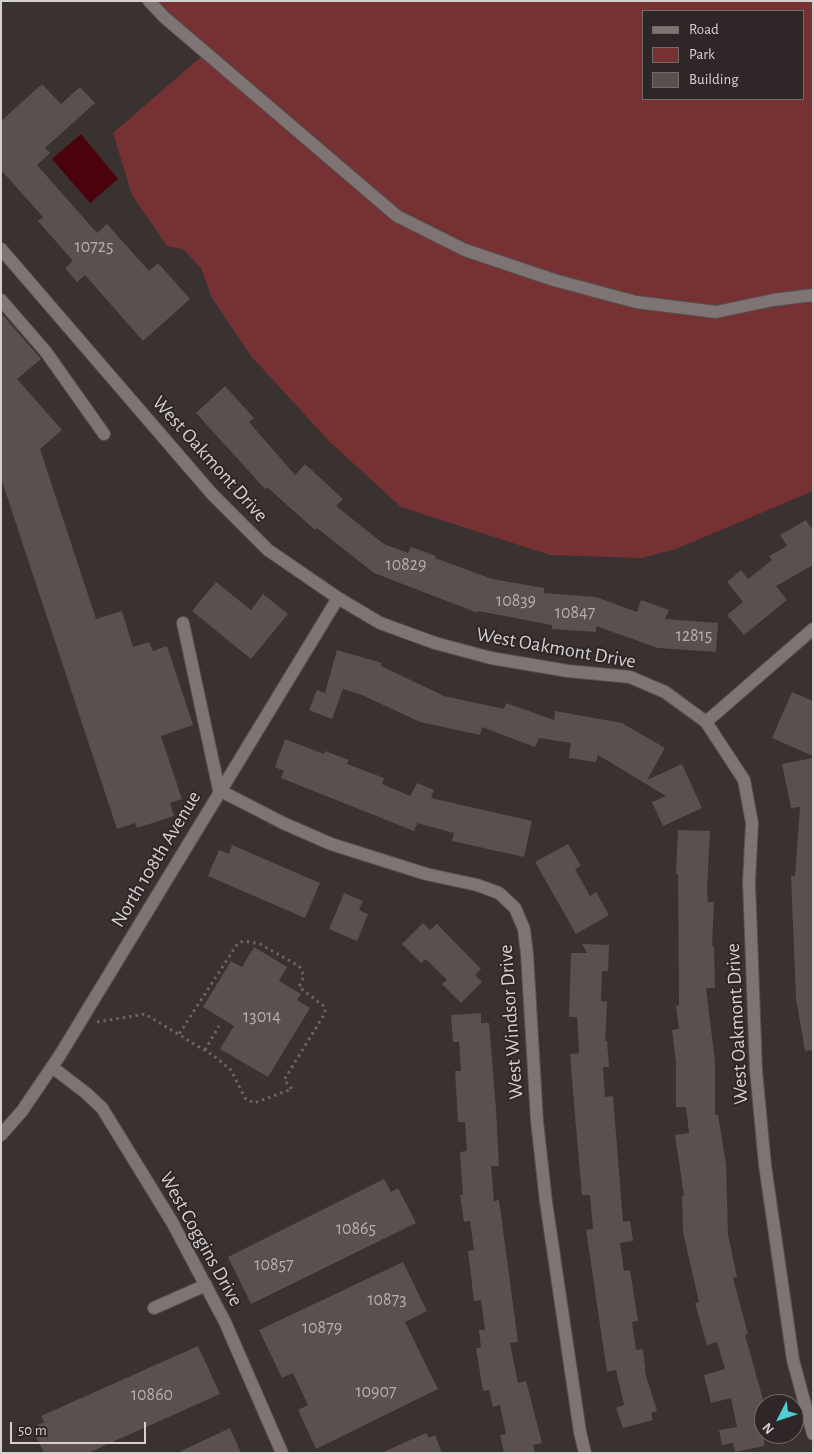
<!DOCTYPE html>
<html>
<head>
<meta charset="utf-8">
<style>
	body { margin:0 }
	#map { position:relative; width:814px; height:1454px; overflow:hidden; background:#3a3131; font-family:"Alegreya Sans",sans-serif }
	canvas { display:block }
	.frame { position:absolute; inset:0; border:2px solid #d5d0d0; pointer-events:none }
	.legend { position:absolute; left:642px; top:10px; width:162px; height:90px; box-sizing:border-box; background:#2f2727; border:1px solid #716b6b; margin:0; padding:6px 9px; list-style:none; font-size:15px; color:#d5d0d0 }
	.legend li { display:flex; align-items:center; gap:10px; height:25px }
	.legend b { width:25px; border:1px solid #716b6b }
	.north { position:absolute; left:754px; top:1394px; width:50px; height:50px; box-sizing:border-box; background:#2f2727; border:1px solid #716b6b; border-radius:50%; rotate:229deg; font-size:14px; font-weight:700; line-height:20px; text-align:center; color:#d5d0d0 }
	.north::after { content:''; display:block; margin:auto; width:18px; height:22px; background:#51ccd4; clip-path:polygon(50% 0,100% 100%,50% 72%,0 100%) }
	.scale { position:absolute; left:10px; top:1422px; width:136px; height:22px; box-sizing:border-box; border:2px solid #d5d0d0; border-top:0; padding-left:6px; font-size:15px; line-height:18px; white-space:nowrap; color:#d5d0d0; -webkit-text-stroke:4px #2f2727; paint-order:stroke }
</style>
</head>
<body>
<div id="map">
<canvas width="814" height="1454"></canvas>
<div class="frame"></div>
<ul class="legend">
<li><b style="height:6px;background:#7e7474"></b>Road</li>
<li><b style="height:14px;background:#763233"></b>Park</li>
<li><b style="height:14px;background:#5a5050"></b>Building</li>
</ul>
<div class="north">N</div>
<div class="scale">50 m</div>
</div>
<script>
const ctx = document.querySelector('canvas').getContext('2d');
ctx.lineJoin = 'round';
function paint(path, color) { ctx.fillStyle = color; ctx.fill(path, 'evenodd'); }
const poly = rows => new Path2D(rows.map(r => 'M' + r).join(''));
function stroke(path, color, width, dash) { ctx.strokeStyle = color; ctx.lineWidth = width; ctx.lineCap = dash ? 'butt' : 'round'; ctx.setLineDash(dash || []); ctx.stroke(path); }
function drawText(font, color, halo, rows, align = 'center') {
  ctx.font = font + ' "Alegreya Sans",sans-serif'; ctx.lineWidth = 4; ctx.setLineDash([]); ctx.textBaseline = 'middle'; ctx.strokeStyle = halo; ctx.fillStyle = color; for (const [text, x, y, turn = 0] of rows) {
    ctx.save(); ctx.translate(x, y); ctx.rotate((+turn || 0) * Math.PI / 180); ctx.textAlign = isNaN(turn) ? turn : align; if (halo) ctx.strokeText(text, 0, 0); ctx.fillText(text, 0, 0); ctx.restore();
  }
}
const green = poly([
	[148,1,813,1,813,491,676,549,641,558,550,555,401,507,329,441,251,356,212,298,201,268,183,249,167,246,132,195,113,133,201,57],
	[643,11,803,11,803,99,643,99]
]);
const water = poly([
	[81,134,118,179,90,203,52,159]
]);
const building = poly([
	[42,84,61,104,80,87,95,103,45,148,50,153,37,165,97,233,107,224,149,271,158,263,190,299,143,341,85,275,77,282,65,268,73,261,38,221,43,217,1,170,1,121],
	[1,313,41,359,17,379,62,430,40,449,96,619,122,611,133,647,149,642,153,651,167,646,193,725,161,736,182,799,170,803,174,816,137,828,135,823,117,829,1,478],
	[225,386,254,418,249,422,295,475,305,464,343,499,336,506,384,544,408,553,411,547,436,556,435,558,492,579,544,588,544,593,596,597,637,612,641,600,669,610,665,619,718,623,716,652,658,648,596,626,596,632,552,629,552,625,478,611,478,613,374,573,317,528,315,530,267,487,265,489,196,413],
	[806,520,813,531,813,565,776,586,787,600,744,635,727,615,743,602,727,582,741,570,748,579,772,560,769,556,787,546,780,535],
	[216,582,251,610,263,594,288,614,251,659,192,611],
	[337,650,382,663,381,666,444,696,504,709,506,703,554,720,555,711,622,723,665,748,647,780,682,764,702,808,663,826,652,802,666,796,598,755,596,762,569,758,571,743,539,738,535,747,482,727,480,735,420,722,362,695,343,689,332,719,309,710,317,690,325,693],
	[792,692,813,701,813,756,772,738],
	[285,739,324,754,325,751,349,760,347,764,384,778,382,784,410,796,417,783,434,790,431,798,532,821,524,857,452,841,454,833,417,823,414,831,281,778,284,771,275,767],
	[813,758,813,1050,805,1051,796,998,791,876,795,876,800,807,791,808,782,764],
	[678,830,710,831,707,888,708,902,714,902,712,946,714,946,715,988,706,988,715,1061,715,1115,718,1115,726,1164,728,1235,737,1277,733,1278,748,1334,745,1335,764,1403,764,1446,735,1452,733,1443,722,1445,719,1430,737,1427,731,1398,711,1403,704,1375,725,1369,717,1342,707,1345,695,1303,699,1302,683,1232,682,1196,684,1196,675,1135,689,1133,686,1107,676,1107,676,1063,672,1030,679,1029,676,1006,679,1005,678,874,676,874],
	[568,844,581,866,575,869,590,896,596,892,609,915,576,934,535,862],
	[232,845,320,883,305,918,208,876,219,850,229,854],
	[344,893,363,901,359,910,368,914,357,941,329,929],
	[423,923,430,930,437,924,481,969,475,975,482,982,461,1003,442,984,447,980,426,959,421,963,402,944],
	[582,944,609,945,608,971,602,971,601,1001,607,1002,605,1041,607,1041,609,1067,603,1067,605,1097,613,1096,623,1222,630,1221,633,1241,620,1243,624,1271,630,1270,638,1321,632,1322,636,1350,643,1349,646,1376,657,1411,651,1413,653,1420,623,1428,616,1408,624,1405,616,1370,607,1372,586,1230,593,1229,590,1195,582,1195,575,1116,570,1054,579,1053,577,1017,569,1017,571,953,587,953],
	[254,947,287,967,279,981,301,994,297,1000,310,1008,268,1077,220,1049,234,1026,203,1007,231,961,242,967],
	[481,1013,481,1023,489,1023,496,1109,499,1166,491,1166,494,1201,499,1200,518,1342,510,1343,518,1383,526,1381,542,1443,533,1445,535,1453,504,1453,500,1435,506,1434,500,1405,493,1407,489,1390,483,1391,476,1348,481,1348,479,1330,485,1330,481,1300,474,1301,468,1251,474,1250,470,1221,464,1222,460,1195,463,1195,460,1152,467,1151,465,1122,458,1122,455,1071,461,1071,459,1042,453,1042,451,1015],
	[384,1179,391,1192,398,1188,416,1223,251,1304,228,1257],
	[403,1262,427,1311,405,1322,438,1389,316,1449,298,1410,308,1405,293,1373,282,1378,259,1330],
	[198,1346,220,1394,88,1453,44,1453,32,1428,44,1422,41,1416],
	[230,1428,241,1453,177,1453],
	[426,1433,429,1438,435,1435,442,1453,381,1453]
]);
const path = poly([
	[97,1022,145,1014,214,1056,231,1070,245,1098,254,1103,292,1089,284,1080,325,1013,325,1007,299,987,304,976,299,966,260,944,244,941,238,943,179,1034],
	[205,1050,219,1026]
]);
const minor = poly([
	[149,1,164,17,397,216,465,250,554,280,636,302,716,312,773,300,813,295],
	[1,249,212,494,268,550,338,598,380,623,435,643,491,658,568,671,630,677,665,692,706,722,744,780,752,823,749,882,756,1070,765,1165,793,1360,813,1434],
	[1,300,46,352,104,434],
	[183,623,219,790,283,823,331,844,426,874,477,885,499,893,515,908,524,929,527,954,537,1121,546,1202,580,1432,585,1453],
	[706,722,813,629],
	[52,1067,86,1093,102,1108,172,1222,225,1322,282,1453],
	[1,1135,22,1111,60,1055,338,598],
	[154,1308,206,1285]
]);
const numberNames = [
	["10725",94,247],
	["10829",406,565],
	["10839",516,601],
	["10847",575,613],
	["12815",694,636],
	["13014",262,1017],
	["10865",356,1229],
	["10857",274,1265],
	["10873",387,1300],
	["10879",322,1328],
	["10907",376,1392],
	["10860",152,1395]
];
const streetNames = [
	["West Oakmont Drive",210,459,48],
	["West Oakmont Drive",556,648,10],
	["North 108th Avenue",156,859,-59],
	["West Windsor Drive",511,1022,-94],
	["West Oakmont Drive",737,1024,-93],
	["West Coggins Drive",201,1239,61]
];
paint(green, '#763233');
paint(water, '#4a030c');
paint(building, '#5a5050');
stroke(minor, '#575050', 14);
stroke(path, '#6c6565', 3, [2.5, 4]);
stroke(minor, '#7e7474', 12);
drawText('18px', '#b6b0b0', null, numberNames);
drawText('20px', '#d5d0d0', '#2f2727', streetNames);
</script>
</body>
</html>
